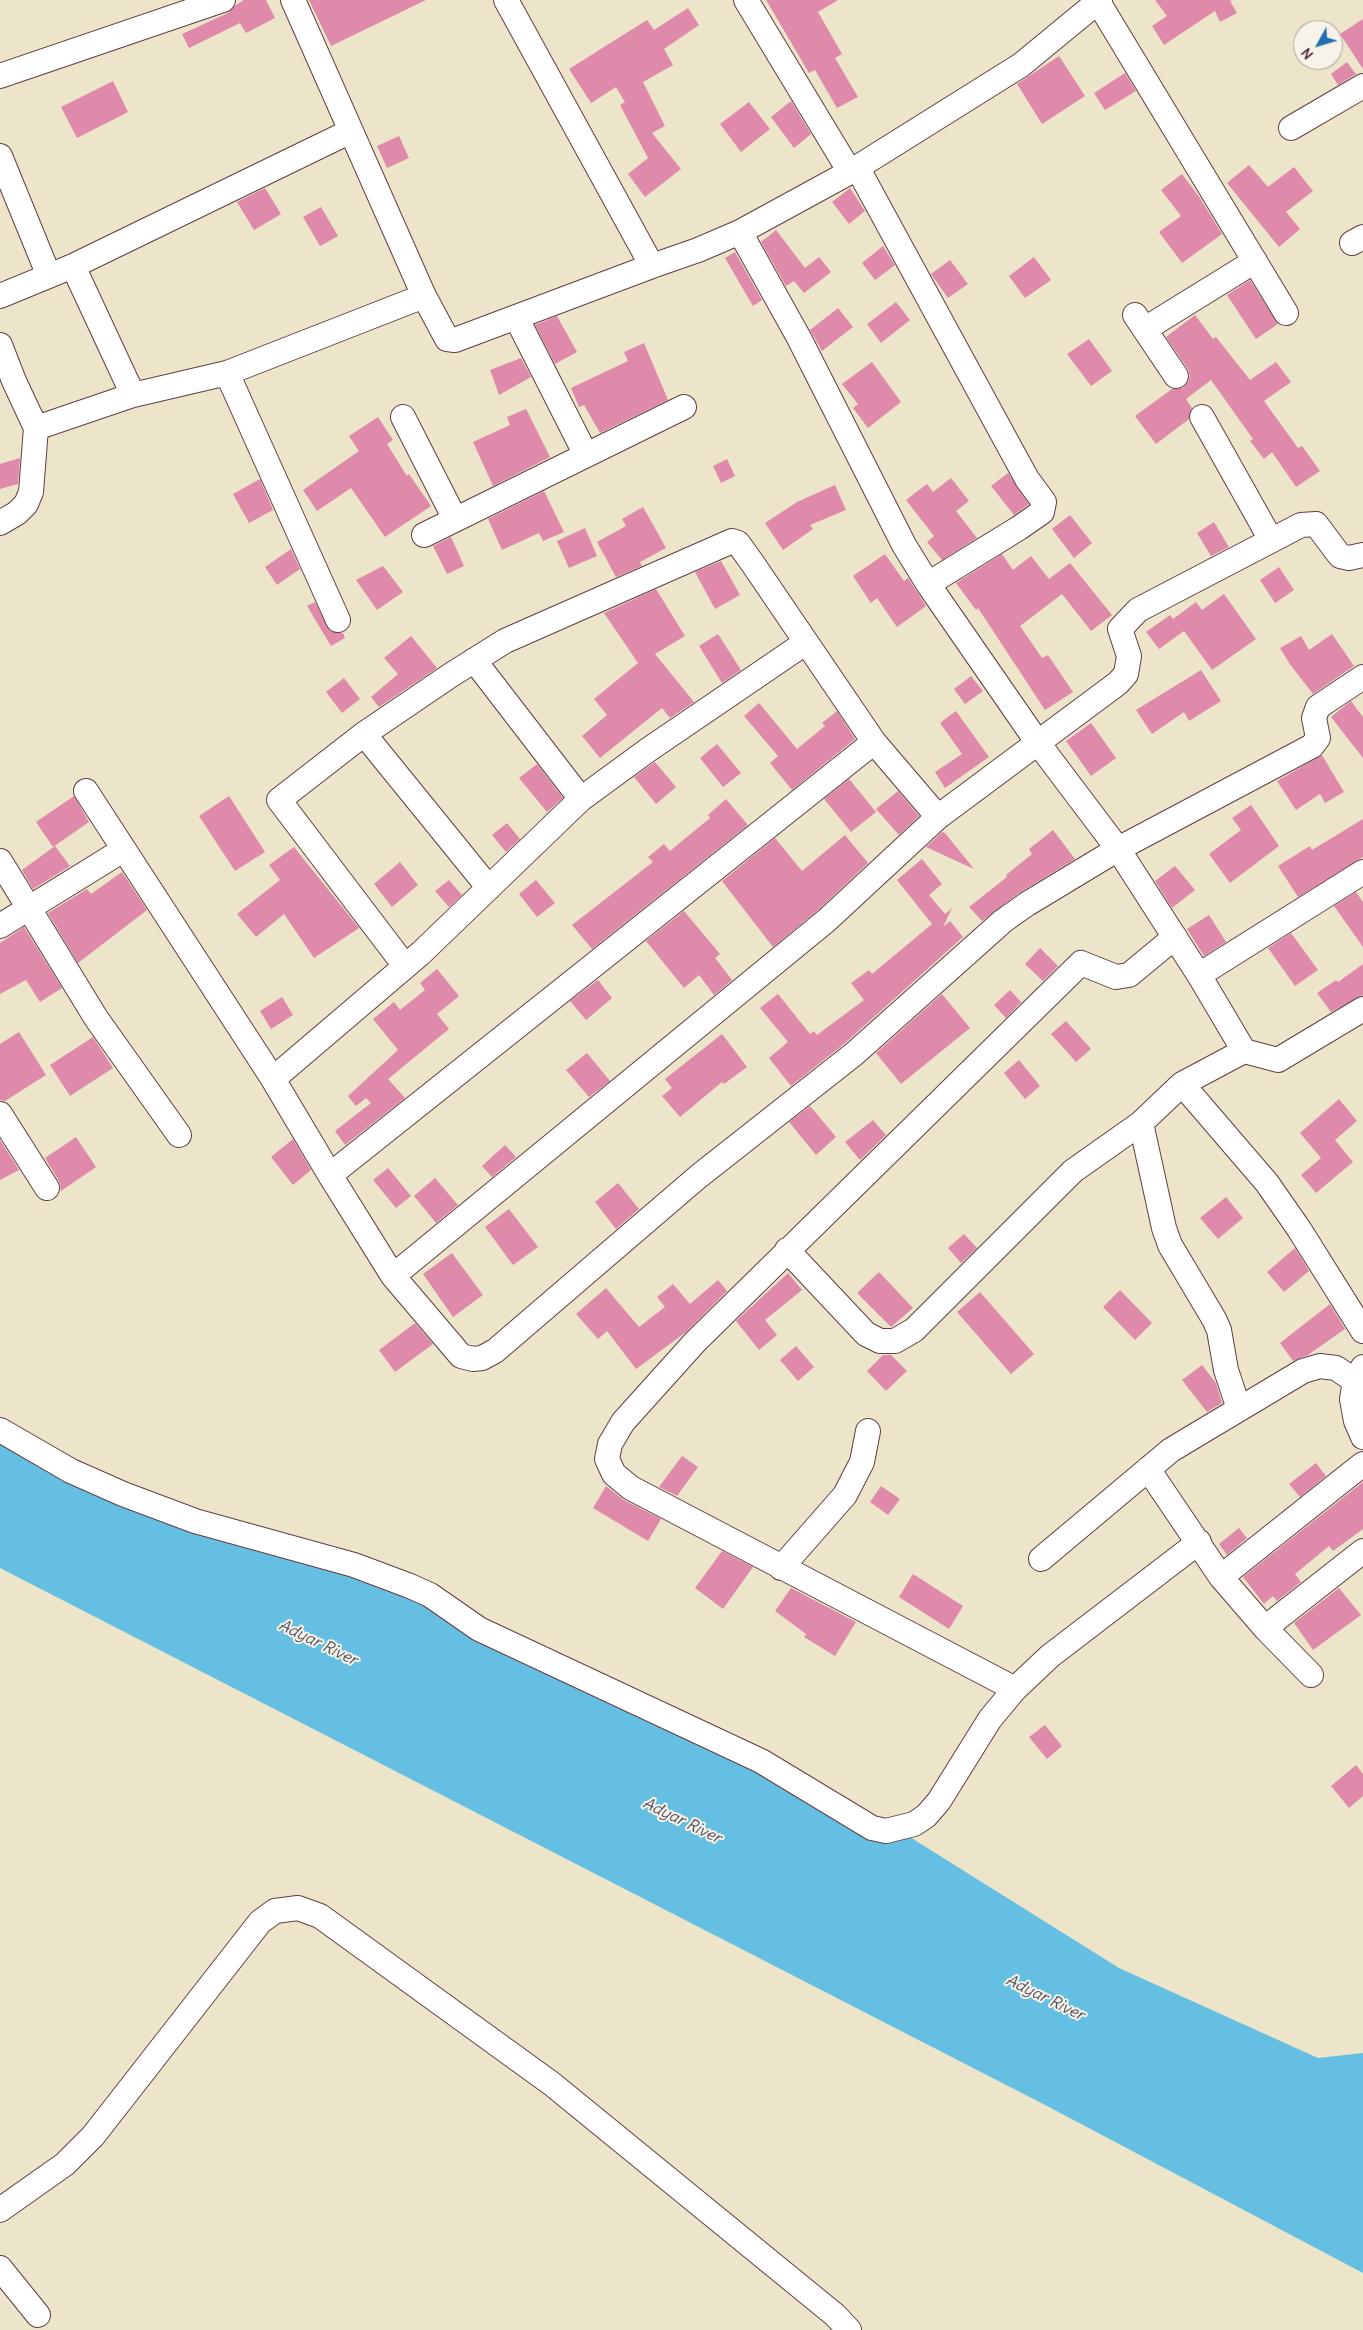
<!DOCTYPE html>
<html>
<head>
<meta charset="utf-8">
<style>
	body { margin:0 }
	#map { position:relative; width:1363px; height:2330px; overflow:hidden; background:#ece5c9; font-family:Delius,sans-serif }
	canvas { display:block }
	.north { position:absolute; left:1293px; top:20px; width:50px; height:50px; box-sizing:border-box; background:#f7f3e8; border:1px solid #b29e9c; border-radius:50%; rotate:231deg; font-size:14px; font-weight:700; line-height:20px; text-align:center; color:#4a1f2b }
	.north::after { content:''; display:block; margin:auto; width:18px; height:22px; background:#1f6fb2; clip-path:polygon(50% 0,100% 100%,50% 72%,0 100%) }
</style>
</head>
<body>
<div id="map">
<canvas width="1363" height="2330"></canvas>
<div class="north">N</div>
</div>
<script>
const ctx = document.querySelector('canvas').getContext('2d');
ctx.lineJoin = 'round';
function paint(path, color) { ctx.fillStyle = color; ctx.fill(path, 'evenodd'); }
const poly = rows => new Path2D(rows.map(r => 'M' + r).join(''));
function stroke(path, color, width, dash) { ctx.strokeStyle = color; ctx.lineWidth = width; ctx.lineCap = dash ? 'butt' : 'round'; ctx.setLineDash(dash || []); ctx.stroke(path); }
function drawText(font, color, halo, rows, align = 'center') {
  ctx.font = font + ' Delius,sans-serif'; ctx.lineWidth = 4; ctx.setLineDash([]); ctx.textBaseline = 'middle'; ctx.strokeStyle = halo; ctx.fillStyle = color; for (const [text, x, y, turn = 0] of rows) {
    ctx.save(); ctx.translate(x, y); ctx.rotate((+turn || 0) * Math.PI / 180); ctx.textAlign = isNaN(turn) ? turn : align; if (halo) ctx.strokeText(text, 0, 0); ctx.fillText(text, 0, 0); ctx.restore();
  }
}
const water = poly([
	[0,1423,96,1483,473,1614,913,1839,1119,1968,1318,2058,1363,2053,1363,2273,1049,2107,0,1568]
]);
const building = poly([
	[244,0,266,0,275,18,246,33,240,23,189,48,182,34,228,13,236,5],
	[309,0,426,0,331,46],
	[766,0,838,0,818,12,842,54,835,58,858,97,837,108,815,70,809,73],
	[1155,0,1232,0,1230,1,1237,13,1220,22,1215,11,1164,45,1152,26,1167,16],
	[688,8,699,25,664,49,673,65,643,82,665,126,652,133,681,169,645,197,628,174,648,158,620,105,625,102,616,87,591,103,569,69,647,20,654,30],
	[1363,19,1363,69,1340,34],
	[1059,56,1085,96,1042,124,1017,84],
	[1347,62,1356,74,1338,85,1331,74],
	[1125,73,1136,91,1105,110,1094,93],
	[113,81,128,112,77,138,61,107],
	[791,101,811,134,794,148,771,117],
	[749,102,770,129,741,152,720,124],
	[399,136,409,158,387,168,377,146],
	[1249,165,1268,187,1294,167,1313,191,1286,212,1300,229,1279,247,1227,183],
	[1182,174,1200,198,1222,234,1182,263,1159,232,1181,216,1161,190],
	[265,188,281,214,254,230,237,202],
	[850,188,865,211,849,224,832,202],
	[321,207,338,236,320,246,303,217],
	[776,230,805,268,819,257,831,272,804,293,794,281,786,286,761,242],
	[883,246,895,265,875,280,862,263],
	[735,252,762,300,753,306,725,258],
	[1034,257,1051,280,1025,298,1009,276],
	[950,260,968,284,948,298,931,274],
	[1250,280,1278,324,1256,339,1227,295],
	[896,302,910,320,881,343,867,324],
	[838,308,853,327,822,351,810,330],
	[1195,315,1213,339,1216,337,1250,380,1276,362,1291,382,1264,401,1298,448,1302,446,1320,471,1296,487,1272,452,1264,459,1250,441,1253,439,1211,380,1186,399,1192,408,1189,419,1156,444,1135,416,1172,389,1183,388,1188,382,1190,376,1188,369,1166,337],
	[557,316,577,352,555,364,535,325],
	[1089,339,1112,371,1091,386,1067,354],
	[644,343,668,400,600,433,584,405,579,407,571,388,628,361,624,352],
	[521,358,531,377,499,395,490,370],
	[872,362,901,402,868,428,853,408,858,404,842,384],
	[526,409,550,457,493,486,473,442,510,425,507,417],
	[378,417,393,440,387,444,407,476,409,474,431,506,385,537,351,488,317,511,303,490,359,451,349,436],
	[20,458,18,484,0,489,0,464],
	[727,459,735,476,721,483,713,466],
	[1008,473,1029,504,1014,515,991,486],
	[951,478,969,501,956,511,977,538,942,560,927,542,934,536,906,500,927,484,933,492],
	[260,479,273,510,249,523,233,494],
	[835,485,846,510,810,525,813,529,783,550,765,523,797,502],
	[544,491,564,532,543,541,539,533,502,550,488,519],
	[643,507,666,548,640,562,642,566,616,577,597,542,626,526,622,519],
	[1070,515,1092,543,1074,558,1052,529],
	[1214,522,1229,547,1211,556,1197,533],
	[585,528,597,556,569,568,557,541],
	[451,537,464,566,447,574,433,546],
	[291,549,300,569,277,585,265,567],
	[885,554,904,581,908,578,926,606,897,627,877,598,871,603,853,576],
	[1002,554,1013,570,1031,556,1049,579,1070,563,1112,615,1091,631,1062,594,1020,626,1042,658,1048,655,1073,692,1045,710,978,608,976,610,956,583],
	[721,561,740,595,715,609,695,572],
	[383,566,403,592,377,610,356,580],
	[1279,567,1294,590,1275,603,1260,580],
	[656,589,685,636,655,654,694,702,670,718,662,708,600,758,582,736,607,715,594,699,638,663,604,613],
	[1224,594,1256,639,1212,670,1184,631,1159,649,1146,632,1170,615,1173,619,1196,602,1202,610],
	[315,602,330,631,343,633,345,638,331,646,307,606],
	[718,634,741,670,722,683,699,646],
	[1332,634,1354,666,1313,694,1289,663,1280,648,1301,636,1309,650],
	[411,636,437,668,379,707,371,697,398,674,384,658],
	[1201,670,1221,701,1189,721,1184,712,1152,734,1136,710],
	[971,676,983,691,965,704,954,689],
	[344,678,360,699,342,713,326,692],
	[1351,701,1363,717,1363,758,1331,717],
	[759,703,797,749,825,726,822,723,837,711,855,739,792,790,770,763,778,756,744,716],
	[956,711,989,757,945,788,935,772,962,754,940,723],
	[1091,723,1116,758,1091,776,1066,741],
	[717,744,741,773,723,787,700,758],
	[1322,755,1344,792,1325,803,1320,794,1296,810,1277,781],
	[655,762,676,787,656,804,634,777],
	[537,764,563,798,547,812,519,778],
	[849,779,876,812,851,832,824,799],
	[898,791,919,816,899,835,876,809],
	[74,796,89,822,53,847,36,822],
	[229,796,265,852,235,871,199,816],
	[726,799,748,825,592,949,572,925,653,862,648,857,664,844,670,851,710,818,708,815],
	[1251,805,1279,846,1230,883,1209,854,1241,830,1232,818],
	[1363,819,1363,857,1298,897,1278,866,1310,846,1312,850],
	[507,823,520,839,506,852,492,835],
	[1053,830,1075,859,1019,893,982,921,969,907,1007,877,1006,875,1032,854,1029,849],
	[942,832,945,833,974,869,926,847],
	[845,835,868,863,818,910,773,947,722,881,775,838,802,871],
	[55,846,70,866,33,889,22,870],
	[294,847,359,928,314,958,284,914,256,937,237,914,280,880,269,865],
	[922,859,942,884,929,895,945,914,952,908,943,927,950,921,963,937,845,1043,791,1086,769,1058,788,1042,760,1008,778,994,810,1034,814,1031,817,1035,864,1000,851,983,869,970,872,974,932,924,897,880],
	[400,862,418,885,392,907,374,884],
	[1175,866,1195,890,1172,908,1155,881],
	[122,872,147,910,78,963,48,913,87,889,91,894],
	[449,880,462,895,449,907,435,891],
	[536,880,555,903,537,917,519,894],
	[1356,892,1363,902,1363,947,1334,906],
	[684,911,720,954,715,958,732,980,714,995,699,975,684,988,646,941],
	[1209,915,1226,942,1204,956,1187,929],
	[24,927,62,988,40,1002,26,980,0,994,0,943],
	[1291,933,1318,970,1295,986,1268,948],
	[1040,948,1058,966,1043,981,1025,964],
	[1363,964,1363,995,1331,1012,1317,993,1336,980,1338,982],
	[437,969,459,996,437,1014,449,1029,388,1079,405,1098,345,1145,335,1131,371,1103,366,1098,356,1106,348,1096,398,1050,373,1019,394,1002,400,1010,425,990,420,983],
	[598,980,612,998,586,1020,570,1001],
	[1010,990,1021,1002,1006,1018,994,1005],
	[942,994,970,1028,901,1084,876,1053],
	[282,997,293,1015,271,1029,260,1011],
	[1066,1021,1091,1049,1076,1062,1051,1034],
	[19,1032,46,1075,5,1101,0,1100,0,1044],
	[722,1034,747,1067,724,1084,722,1082,680,1117,662,1096,672,1088,665,1079],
	[93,1037,113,1068,70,1096,50,1065],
	[587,1053,610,1081,589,1097,566,1070],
	[1019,1060,1040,1086,1025,1099,1004,1073],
	[1339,1099,1357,1121,1335,1140,1353,1162,1316,1193,1301,1175,1321,1158,1300,1133],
	[810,1106,836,1137,816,1155,789,1122],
	[873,1120,886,1135,860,1160,845,1142],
	[76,1137,96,1167,61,1191,59,1181,45,1158],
	[293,1139,311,1170,293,1185,271,1157],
	[0,1140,19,1170,0,1180],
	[505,1145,516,1157,492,1177,482,1166],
	[388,1168,411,1196,396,1208,373,1180],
	[435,1178,458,1205,436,1223,414,1196],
	[618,1183,639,1209,616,1229,595,1202],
	[1226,1197,1243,1218,1218,1239,1200,1218],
	[509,1209,538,1247,513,1265,485,1227],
	[964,1234,977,1248,961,1263,948,1248],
	[1295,1248,1309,1271,1284,1292,1267,1272],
	[452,1253,483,1295,453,1317,423,1274],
	[879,1272,913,1308,891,1327,857,1293],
	[788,1273,802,1290,765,1320,777,1335,759,1350,736,1321],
	[718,1280,727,1291,686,1332,636,1369,607,1331,598,1339,576,1314,606,1288,639,1327,665,1307,657,1297,673,1284,690,1304],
	[1120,1290,1152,1323,1135,1340,1103,1307],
	[980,1292,1034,1354,1011,1374,957,1312],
	[1330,1304,1345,1329,1308,1355,1293,1361,1280,1343],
	[415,1323,433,1344,395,1372,379,1350],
	[796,1346,814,1367,798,1381,780,1360],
	[883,1355,891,1355,907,1371,886,1391,867,1371],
	[1202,1365,1216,1383,1222,1403,1207,1412,1182,1380],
	[682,1456,698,1467,677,1496,659,1487],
	[1316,1463,1326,1476,1300,1497,1289,1484],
	[1363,1482,1363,1529,1333,1551,1329,1546,1295,1574,1301,1582,1277,1601,1273,1596,1264,1604,1243,1577],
	[606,1486,624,1500,661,1519,648,1541,593,1508],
	[881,1486,900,1499,888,1515,870,1502],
	[1239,1528,1247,1538,1227,1555,1219,1544],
	[722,1551,753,1567,723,1609,695,1588],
	[913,1574,963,1606,949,1629,899,1597],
	[791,1588,856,1622,835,1656,804,1637,806,1634,775,1611],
	[1339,1588,1361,1615,1313,1650,1294,1623],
	[1045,1725,1062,1746,1047,1759,1029,1737],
	[1356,1765,1363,1774,1363,1796,1349,1808,1331,1786]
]);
const minor = poly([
	[293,0,424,296,447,339,455,340,652,266],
	[506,0,652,266,698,250,740,232,850,172,1021,65,1100,0],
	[746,0,850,172],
	[1097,0,1286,313],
	[0,76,223,0],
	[1291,128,1363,86],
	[0,156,49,276],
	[857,167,1027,479,1044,502,1042,512,1019,528,928,584],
	[740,232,799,338,904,545,928,584,1038,743,1118,849,1199,975,1244,1051,1278,1060,1363,1009],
	[1352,243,1363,237],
	[73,266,133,395],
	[0,296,73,266,351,131],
	[1135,315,1176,376],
	[516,317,586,455],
	[1145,329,1255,261],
	[0,345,14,381,36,428,31,492,26,504,17,513,0,523],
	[227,373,338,620],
	[403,417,455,519],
	[1202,417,1271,540],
	[36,428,133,395,227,373,424,296],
	[424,535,684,407],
	[474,660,581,799],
	[364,734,451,675,505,641,732,541,738,543,753,564,874,742,938,817],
	[86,791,273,1079,330,1175,393,1276,461,1356,473,1359,482,1358,495,1351,699,1176,854,1054,1003,921,1027,904,1118,849,1312,746,1318,738,1314,718,1318,707,1363,677],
	[0,861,96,1018,179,1135],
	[0,926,123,850],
	[405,966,279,800,364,734,489,888],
	[1199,975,1363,872],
	[273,1079,421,953,581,799,648,750,805,643],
	[1182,1084,1267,1183,1299,1229,1363,1331],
	[0,1114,47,1188],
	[1141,1123,1164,1228,1170,1245,1214,1319,1219,1330,1226,1370,1239,1409],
	[330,1175,874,742],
	[787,1250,866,1334,880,1341,895,1341,914,1330,1073,1171,1141,1123,1182,1084,1244,1051],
	[393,1276,827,920,938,817,1118,683,1126,674,1129,656,1120,629,1138,610,1301,525,1316,524,1340,556,1349,558,1363,555],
	[1363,1367,1355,1381,1352,1399,1356,1421,1363,1437],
	[0,1430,71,1471,123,1494,195,1521,354,1565,410,1586,430,1595,479,1629,761,1761,872,1828,886,1831,914,1824,926,1816,939,1801,990,1719,1015,1689,1050,1656,1199,1542],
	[1148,1469,1221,1577,1265,1628,1311,1675],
	[1041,1559,1171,1450,1303,1371,1320,1366,1336,1368,1355,1381],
	[781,1568,845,1495,862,1462,868,1431],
	[1221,1577,1363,1464],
	[1265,1628,1363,1551],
	[1015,1689,631,1488,614,1474,607,1459,610,1444,623,1422,695,1342,1081,963,1116,977,1129,975,1175,937],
	[0,2210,65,2164,93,2136,260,1922,275,1911,298,1908,320,1916,552,2084,835,2315,849,2330],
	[0,2268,38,2315]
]);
const waterNames = [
	["Adyar River",318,1643,26],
	["Adyar River",682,1821,26],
	["Adyar River",1045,1998,26]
];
paint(water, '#65bfe2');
paint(building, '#df8aab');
stroke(minor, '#623d43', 26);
stroke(minor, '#fff', 24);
drawText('italic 16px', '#524f62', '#f7f3e8', waterNames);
</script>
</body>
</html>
